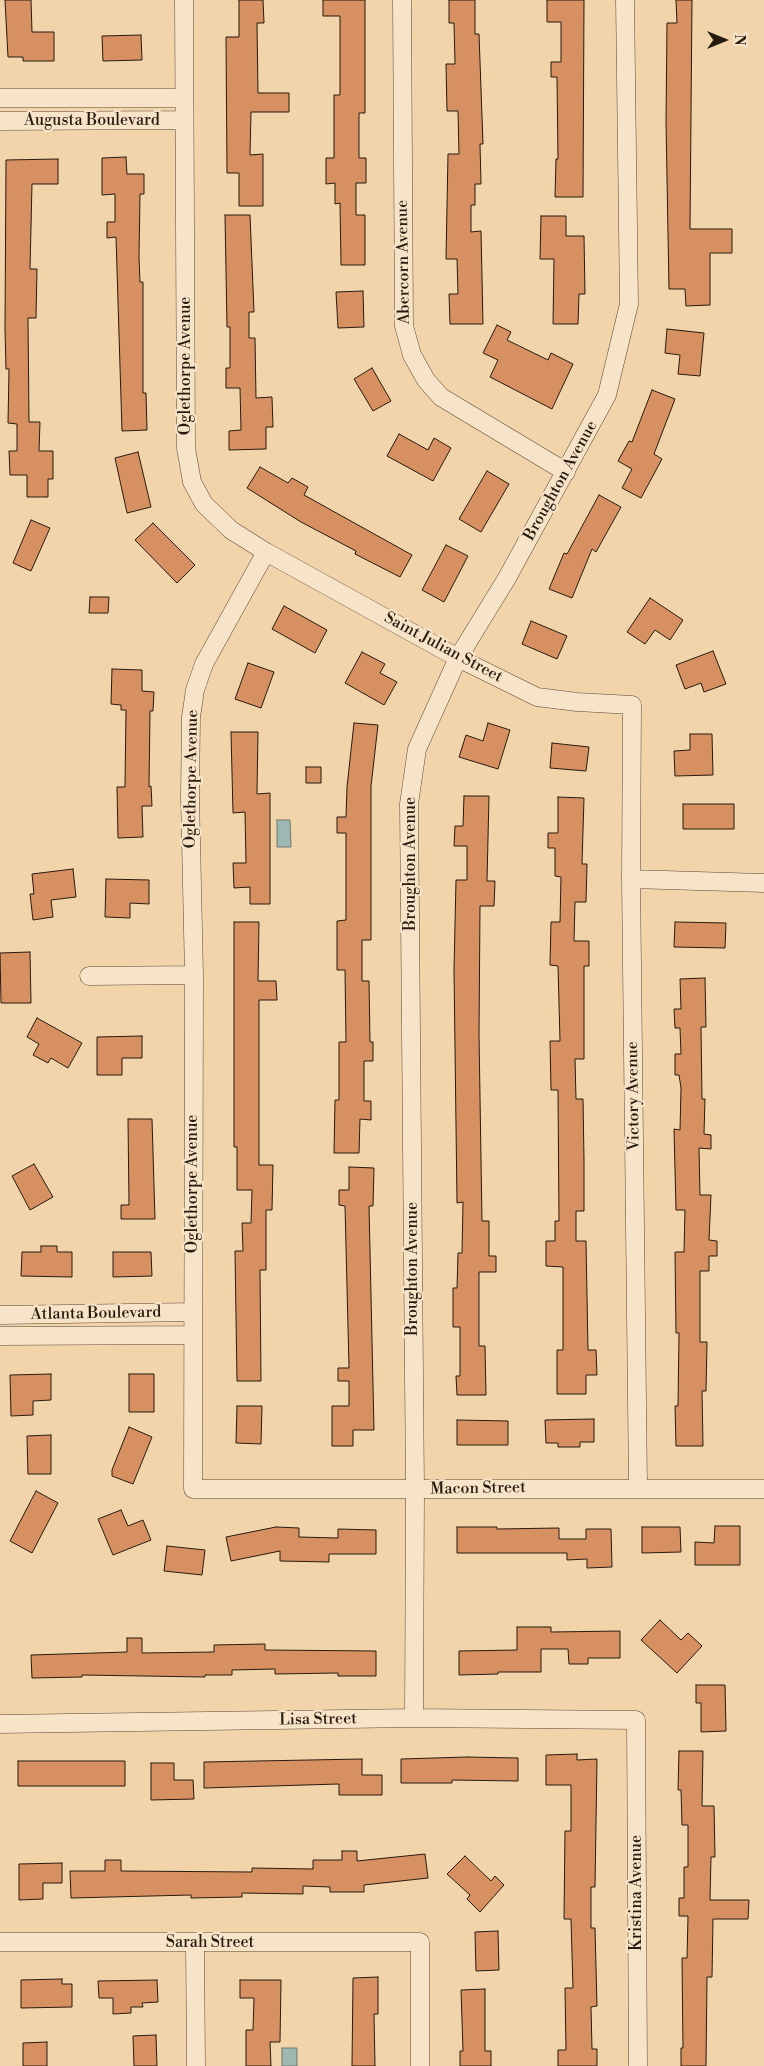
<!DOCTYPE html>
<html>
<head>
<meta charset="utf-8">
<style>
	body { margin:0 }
	#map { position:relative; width:764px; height:2066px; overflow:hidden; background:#f2d4ab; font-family:"Libre Bodoni",serif }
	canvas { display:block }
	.north { position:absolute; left:699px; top:15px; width:50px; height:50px; -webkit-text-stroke:4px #f7e3c8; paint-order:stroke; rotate:90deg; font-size:14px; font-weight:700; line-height:20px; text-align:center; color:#261b0f }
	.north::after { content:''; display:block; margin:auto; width:18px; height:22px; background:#261b0f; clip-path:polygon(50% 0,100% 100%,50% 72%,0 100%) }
</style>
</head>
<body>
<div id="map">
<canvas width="764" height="2066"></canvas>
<div class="north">N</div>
</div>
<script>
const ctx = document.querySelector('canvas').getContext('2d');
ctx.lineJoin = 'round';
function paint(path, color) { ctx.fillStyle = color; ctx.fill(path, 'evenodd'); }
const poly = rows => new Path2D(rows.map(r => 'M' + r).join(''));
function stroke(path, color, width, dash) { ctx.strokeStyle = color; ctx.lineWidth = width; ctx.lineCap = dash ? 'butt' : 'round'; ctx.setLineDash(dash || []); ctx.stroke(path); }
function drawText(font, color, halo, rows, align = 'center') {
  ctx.font = font + ' "Libre Bodoni",serif'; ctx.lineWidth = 4.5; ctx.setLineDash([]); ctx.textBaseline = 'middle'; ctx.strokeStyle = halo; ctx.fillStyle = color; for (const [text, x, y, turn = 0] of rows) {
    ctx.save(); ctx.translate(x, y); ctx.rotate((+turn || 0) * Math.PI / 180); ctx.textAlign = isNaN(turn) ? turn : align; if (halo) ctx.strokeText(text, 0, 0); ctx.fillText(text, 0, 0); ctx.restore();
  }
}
const water = poly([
	[277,820,290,820,291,847,277,847,277,820],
	[282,2048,297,2048,297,2066,282,2066,282,2048]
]);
const building = poly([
	[5,0,31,0,32,32,54,32,54,61,23,61,23,57,8,57,5,0],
	[239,0,263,0,264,23,257,23,258,93,289,93,289,112,251,112,250,155,263,154,263,206,239,206,239,173,227,173,226,37,239,37,239,0],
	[323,0,365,0,365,113,359,113,359,158,366,158,366,183,356,183,356,215,365,215,365,265,341,265,340,203,335,204,335,183,326,184,326,158,334,158,334,95,340,95,340,16,323,16,323,0],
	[449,0,475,0,475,34,479,34,483,144,480,144,481,184,475,184,475,205,471,205,471,232,481,231,483,324,450,324,449,294,458,294,457,259,446,259,448,154,459,154,458,111,447,111,446,64,455,64,454,23,449,23,449,0],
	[547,0,584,0,583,197,555,197,556,159,558,159,557,77,551,77,551,62,561,62,561,22,547,22,547,0],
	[676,0,692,0,690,229,732,229,732,253,710,253,710,305,686,306,685,289,669,289,666,122,667,23,677,23,676,0],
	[141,35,142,60,103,61,102,36,141,35],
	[126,157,127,174,144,174,144,194,140,194,139,257,140,282,143,282,143,393,146,393,147,430,122,431,116,237,107,238,107,222,115,222,115,194,102,195,102,158,126,157],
	[58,159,58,184,32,184,30,269,37,269,36,318,28,318,29,422,40,422,39,451,53,451,53,479,48,479,48,497,27,497,27,475,10,475,9,451,17,451,17,424,8,423,9,369,6,369,5,329,6,160,58,159],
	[225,215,250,215,254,312,249,312,249,338,255,338,256,398,272,397,273,427,266,427,266,449,229,450,229,431,241,430,240,388,226,388,226,368,230,368,230,327,227,327,225,215],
	[541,216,566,216,566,236,584,236,585,294,579,294,578,324,553,324,554,259,540,259,541,216],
	[363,291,364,327,338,328,336,292,363,291],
	[497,325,511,332,507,340,548,360,551,353,573,364,552,409,490,377,498,360,483,353,497,325],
	[667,329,704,333,700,376,678,374,680,355,665,353,667,329],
	[372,368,391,401,373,411,354,379,372,368],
	[652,390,675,399,654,454,662,459,641,498,622,488,632,469,618,461,629,441,632,442,652,390],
	[399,434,428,450,434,438,451,448,433,481,387,456,399,434],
	[138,452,151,507,127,513,115,458,138,452],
	[260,467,288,483,292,478,308,487,304,495,412,555,400,577,355,554,356,551,301,522,247,488,260,467],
	[487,471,509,484,481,532,459,519,487,471],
	[599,495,621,507,596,552,592,549,572,598,549,589,564,553,567,554,599,495],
	[31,520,50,528,31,571,13,563,31,520],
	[153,523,195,565,177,583,135,540,153,523],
	[446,545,468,556,444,602,422,590,446,545],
	[90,597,109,597,108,613,89,613,90,597],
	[650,598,683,620,670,640,655,630,645,644,627,632,650,598],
	[284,606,327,630,315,653,272,629,284,606],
	[531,621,567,636,557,659,522,644,531,621],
	[713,651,726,684,704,692,701,683,685,689,676,665,713,651],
	[362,652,385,664,380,673,397,682,384,705,345,683,362,652],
	[248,663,274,672,261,708,235,699,248,663],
	[112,669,142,670,142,691,154,692,153,711,150,711,149,787,151,786,152,806,142,806,143,837,118,838,117,787,125,787,126,710,121,710,121,705,111,704,112,669],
	[354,723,378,725,371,786,371,940,362,940,362,981,369,981,370,1042,373,1042,373,1061,364,1061,364,1101,371,1101,371,1120,360,1119,359,1153,334,1153,335,1100,339,1100,339,1042,346,1042,345,970,337,970,337,921,346,920,346,833,337,833,337,817,346,817,347,787,354,723],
	[488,723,510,730,498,769,459,757,466,735,483,741,488,723],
	[231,732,258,732,257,794,270,793,270,904,250,904,250,887,234,888,233,863,246,863,245,812,233,813,231,732],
	[690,734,712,734,713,775,675,776,674,751,690,750,690,734],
	[552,743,589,747,586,771,550,768,552,743],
	[306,767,321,767,321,783,306,783,306,767],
	[464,796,489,796,487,881,495,881,494,906,480,906,479,1035,482,1221,489,1221,489,1256,496,1256,496,1272,479,1272,479,1346,485,1346,486,1395,457,1395,456,1376,460,1376,460,1327,453,1327,453,1288,457,1288,458,1253,462,1253,463,1202,457,1203,454,970,456,880,467,880,467,846,454,846,455,826,463,826,464,796],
	[558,797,584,798,582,864,587,864,586,902,575,902,574,941,589,941,589,966,584,966,584,1059,575,1059,576,1099,583,1099,584,1160,584,1211,576,1211,576,1241,586,1241,588,1350,596,1350,597,1375,586,1375,586,1394,557,1394,557,1350,563,1350,563,1267,546,1266,546,1241,555,1241,555,1221,559,1221,558,1090,551,1090,550,1041,560,1041,558,966,550,965,551,922,560,922,561,877,555,876,555,848,548,848,548,833,558,833,558,797],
	[683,804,734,804,734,829,683,829,683,804],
	[73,869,76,897,51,900,53,917,33,920,30,894,34,894,32,874,73,869],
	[106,879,149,880,149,904,130,903,130,918,105,917,106,879],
	[234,922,259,922,258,981,276,981,277,1000,259,1000,259,1165,273,1165,272,1210,266,1210,266,1270,260,1270,261,1381,237,1381,235,1251,243,1251,242,1223,251,1223,252,1190,237,1190,237,1147,234,1147,234,922],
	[675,922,726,923,725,948,674,947,675,922],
	[30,952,31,1003,1,1003,0,953,30,952],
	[705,978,706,1027,701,1027,702,1099,705,1099,704,1134,711,1135,711,1149,699,1148,700,1195,711,1195,709,1240,717,1241,717,1256,709,1256,709,1271,700,1271,700,1342,707,1342,706,1391,702,1391,703,1446,676,1446,675,1406,678,1406,679,1333,676,1333,675,1252,684,1252,685,1210,676,1210,674,1129,680,1130,681,1088,679,1075,675,1075,675,1054,681,1054,680,1028,675,1028,674,1009,681,1009,680,979,705,978],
	[37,1018,82,1043,68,1068,51,1058,48,1063,33,1055,39,1044,27,1037,37,1018],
	[142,1036,142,1058,122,1058,122,1075,97,1075,97,1037,142,1036],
	[128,1119,152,1119,155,1219,121,1219,121,1205,129,1205,128,1119],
	[34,1164,53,1197,30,1210,12,1176,34,1164],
	[349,1167,374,1168,373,1206,369,1206,374,1430,353,1430,353,1446,332,1446,332,1406,349,1406,349,1381,338,1381,338,1368,349,1368,345,1206,339,1205,339,1190,349,1190,349,1167],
	[41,1246,57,1246,57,1252,72,1252,72,1277,21,1276,22,1252,41,1252,41,1246],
	[113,1252,151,1252,152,1276,113,1277,113,1252],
	[51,1374,51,1400,33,1401,33,1415,11,1416,10,1375,51,1374],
	[129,1374,154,1374,154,1412,129,1412,129,1374],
	[237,1406,262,1406,261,1444,236,1443,237,1406],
	[594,1419,594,1442,580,1442,580,1447,558,1447,558,1443,546,1443,545,1420,594,1419],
	[457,1420,508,1421,508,1445,457,1445,457,1420],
	[129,1427,152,1437,133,1484,112,1476,112,1470,129,1427],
	[51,1435,51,1474,28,1474,27,1436,51,1435],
	[36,1491,58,1503,32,1553,10,1541,36,1491],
	[121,1510,128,1526,143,1520,151,1540,113,1555,98,1519,121,1510],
	[715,1526,740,1526,740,1565,695,1565,695,1542,714,1543,715,1526],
	[276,1527,299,1528,299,1537,338,1538,338,1529,376,1530,376,1554,329,1554,329,1562,280,1561,280,1551,231,1561,226,1537,276,1527],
	[457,1527,497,1527,497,1529,559,1528,559,1539,586,1539,586,1529,611,1529,612,1567,587,1568,587,1559,567,1560,567,1553,457,1553,457,1527],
	[642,1527,680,1527,681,1552,642,1553,642,1527],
	[167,1546,205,1550,202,1575,164,1571,167,1546],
	[660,1620,681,1640,688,1633,702,1646,677,1673,641,1640,660,1620],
	[517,1627,551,1627,551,1632,620,1631,620,1658,588,1658,588,1664,569,1664,568,1649,541,1649,541,1672,498,1672,498,1674,459,1675,459,1651,517,1650,517,1627],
	[127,1638,142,1638,142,1653,214,1652,214,1645,265,1644,265,1650,376,1651,376,1676,338,1676,338,1673,275,1674,275,1669,232,1670,232,1675,205,1675,205,1677,82,1675,82,1677,32,1678,31,1655,127,1652,127,1638],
	[696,1685,725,1685,726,1731,701,1732,701,1703,696,1703,696,1685],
	[679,1751,703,1751,702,1806,714,1806,715,1857,711,1857,710,1900,749,1900,748,1919,713,1919,712,1977,707,1977,706,2066,681,2066,681,2048,683,2048,682,1958,687,1958,688,1916,679,1916,679,1898,684,1898,684,1867,688,1867,688,1825,682,1825,681,1790,678,1790,679,1751],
	[577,1754,577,1760,597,1759,595,1887,591,1887,591,1928,595,1928,597,2006,591,2007,592,2049,597,2049,597,2066,558,2066,558,2050,566,2050,565,1988,573,1988,571,1919,564,1919,565,1831,571,1831,571,1785,546,1785,546,1755,577,1754],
	[467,1757,518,1758,518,1781,452,1780,452,1783,401,1783,401,1759,467,1757],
	[362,1759,362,1775,382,1775,382,1795,339,1795,339,1784,204,1788,204,1762,362,1759],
	[18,1761,125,1761,125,1786,18,1786,18,1761],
	[151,1763,174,1763,174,1780,193,1780,194,1799,151,1800,151,1763],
	[342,1851,357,1851,357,1861,425,1854,428,1878,364,1885,364,1892,330,1892,330,1887,303,1886,303,1894,242,1893,242,1897,191,1898,191,1895,71,1898,70,1871,105,1871,105,1860,121,1860,121,1871,252,1872,252,1868,313,1869,313,1860,342,1860,342,1851],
	[465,1856,491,1881,495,1876,504,1885,480,1912,467,1899,470,1895,447,1874,465,1856],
	[62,1863,62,1883,43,1883,43,1899,19,1900,19,1864,62,1863],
	[498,1931,499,1970,476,1971,475,1932,498,1931],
	[378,1977,378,2014,374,2014,375,2066,352,2066,353,1978,378,1977],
	[62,1979,62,1984,72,1984,72,2007,21,2008,21,1980,62,1979],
	[157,1980,158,2002,142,2003,143,2007,131,2007,131,2013,113,2014,113,1998,99,1998,98,1981,157,1980],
	[240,1980,281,1980,280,2042,270,2042,271,2066,246,2066,246,2030,253,2030,254,1998,240,1998,240,1980],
	[485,1989,485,2051,491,2051,491,2066,460,2066,460,2051,463,2051,461,1990,485,1989],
	[156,2035,157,2066,134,2066,133,2036,156,2035],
	[47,2042,47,2066,23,2066,23,2043,47,2042]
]);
const street = poly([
	[184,0,186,448,192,482,204,504,231,530,266,552,458,658,537,697,577,702,632,705,631,879,638,1488],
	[402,0,404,326,412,355,426,380,441,397,566,472],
	[0,98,184,98],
	[0,121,184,120],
	[266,552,204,664,195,690,191,717,190,796,194,975,193,1489,764,1489],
	[631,879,764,883],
	[89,976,194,975],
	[0,1315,193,1312],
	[0,1336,192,1335],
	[414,1718,415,1490,409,804,417,749,458,658,507,578,607,395,629,304,625,0],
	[0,1724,414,1718,636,1720,638,2066],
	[0,1942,420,1942,420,2066],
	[195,1943,196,2066]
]);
const streetNames = [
	["Augusta Boulevard",92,121],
	["Abercorn Avenue",404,262,-91],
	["Oglethorpe Avenue",186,366,-90],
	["Broughton Avenue",561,481,-61],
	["Saint Julian Street",443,648,28],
	["Oglethorpe Avenue",192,779,-89],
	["Broughton Avenue",411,864,-90],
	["Victory Avenue",634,1096,-91],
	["Oglethorpe Avenue",193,1184,-90],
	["Broughton Avenue",413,1269,-90],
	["Atlanta Boulevard",96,1314,-1],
	["Macon Street",478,1489,-1],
	["Lisa Street",318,1720,-1],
	["Kristina Avenue",637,1893,-90],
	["Sarah Street",210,1943]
];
paint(water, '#9db7b1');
stroke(water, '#6d7970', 1);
paint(building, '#d79061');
stroke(building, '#261b0f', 1);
stroke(street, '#594936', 19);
stroke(street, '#f7e3c8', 18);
drawText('16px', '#261b0f', '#f7e3c8', streetNames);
</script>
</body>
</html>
